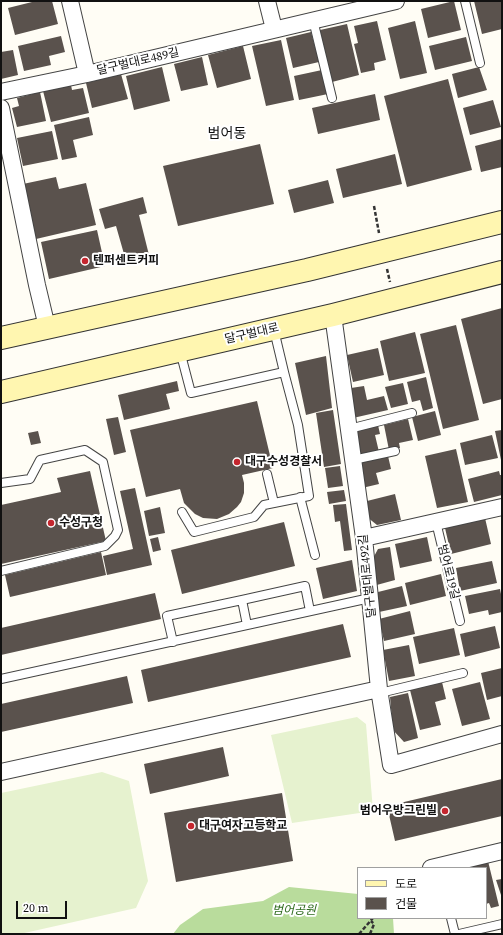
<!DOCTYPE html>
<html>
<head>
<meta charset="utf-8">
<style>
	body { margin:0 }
	#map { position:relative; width:503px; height:935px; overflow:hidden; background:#fffdf5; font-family:"Source Serif 4","Noto Sans KR",serif }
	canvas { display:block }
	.frame { position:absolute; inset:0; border:2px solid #111; pointer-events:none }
	.legend { position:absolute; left:357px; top:867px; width:130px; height:52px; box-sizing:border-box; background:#fff; border:1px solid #a0a0a0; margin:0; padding:5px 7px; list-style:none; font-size:12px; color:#111 }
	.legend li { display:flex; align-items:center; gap:8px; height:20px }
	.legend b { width:20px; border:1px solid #a0a0a0 }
	.scale { position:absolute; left:16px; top:901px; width:51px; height:18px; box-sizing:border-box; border:2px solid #111; border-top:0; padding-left:5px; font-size:12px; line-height:14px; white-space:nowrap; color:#111; -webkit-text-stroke:3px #fff; paint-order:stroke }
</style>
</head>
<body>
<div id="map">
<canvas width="503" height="935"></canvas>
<div class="frame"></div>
<ul class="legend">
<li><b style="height:5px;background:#fff6b0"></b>도로</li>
<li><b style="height:11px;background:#5a524d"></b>건물</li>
</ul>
<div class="scale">20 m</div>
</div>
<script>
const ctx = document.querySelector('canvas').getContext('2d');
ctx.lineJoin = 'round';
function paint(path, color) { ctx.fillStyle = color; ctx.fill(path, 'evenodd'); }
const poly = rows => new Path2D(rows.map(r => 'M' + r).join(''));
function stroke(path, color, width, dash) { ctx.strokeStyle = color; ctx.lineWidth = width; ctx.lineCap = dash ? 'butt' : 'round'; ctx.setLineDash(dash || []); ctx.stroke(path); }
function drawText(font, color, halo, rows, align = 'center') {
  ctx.font = font + ' "Source Serif 4","Noto Sans KR",serif'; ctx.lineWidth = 4; ctx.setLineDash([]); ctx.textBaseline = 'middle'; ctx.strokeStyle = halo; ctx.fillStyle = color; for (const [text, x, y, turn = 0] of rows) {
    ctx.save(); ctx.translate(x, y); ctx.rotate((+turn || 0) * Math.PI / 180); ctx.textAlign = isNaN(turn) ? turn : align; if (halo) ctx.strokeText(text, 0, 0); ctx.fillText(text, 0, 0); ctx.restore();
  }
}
const forest = poly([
	[289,887,358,894,358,918,393,918,394,934,173,934,180,925,203,909,263,901]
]);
const pitch = poly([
	[357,717,366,724,373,811,292,823,271,735],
	[102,772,129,781,148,881,136,908,20,934,1,934,1,793]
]);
const building = poly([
	[36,1,52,1,58,24,15,35,8,8],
	[454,1,461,30,428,38,421,9],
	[474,1,502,1,502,29,482,34],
	[377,21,386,60,374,63,375,70,361,73,354,44,358,43,354,26],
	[415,21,427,73,400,79,388,28],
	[347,24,359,75,332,82,320,30],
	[311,32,319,62,293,68,286,38],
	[61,36,65,52,49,56,51,65,24,71,18,46],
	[466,37,472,61,435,70,429,46],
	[281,40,294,100,266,106,252,46],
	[243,46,251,79,217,88,208,55],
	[13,50,18,75,1,79,1,52],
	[202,57,208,85,181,91,174,64],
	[162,67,170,101,134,110,126,76],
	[479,67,487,90,458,98,452,74],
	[322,70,328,94,299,100,294,76],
	[121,74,128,99,92,108,86,83],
	[448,79,472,170,407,187,384,96],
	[71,85,72,90,83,88,89,113,51,122,43,91],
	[40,92,46,121,17,127,12,108,19,106,17,98],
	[375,94,380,120,318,134,312,108],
	[493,100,501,127,470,135,463,108],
	[89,117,93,135,73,140,77,157,62,160,54,125],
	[52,131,58,159,23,166,17,138],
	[502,139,502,167,481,172,475,146],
	[260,144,274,204,178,226,163,166],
	[395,154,402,184,343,198,336,169],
	[56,177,59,189,86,183,96,225,36,239,23,184],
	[328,180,334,203,294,213,288,190],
	[143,197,147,213,139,215,149,255,126,261,116,226,105,229,99,209],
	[97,230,105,266,49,279,41,242],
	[502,308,502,399,483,404,461,319],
	[456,325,479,420,443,429,420,334],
	[415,332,425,373,389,381,380,341],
	[378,348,384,375,353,382,347,355],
	[326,356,332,408,306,415,295,363],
	[426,377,433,408,423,411,420,400,412,402,407,382],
	[177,381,179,391,166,394,170,409,124,420,118,395],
	[403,383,408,404,391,408,385,387],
	[364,386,367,400,384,396,388,410,353,418,351,388],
	[257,401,273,468,242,475,244,483,244,493,241,502,237,507,229,514,217,519,203,518,195,514,184,503,180,489,146,497,130,430],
	[333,410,341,464,324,467,316,413],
	[435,411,441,435,418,441,412,417],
	[118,417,126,452,114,455,106,419],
	[408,419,413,440,399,443,400,448,389,450,384,425],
	[378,425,380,434,375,435,379,452,359,457,357,430],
	[502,430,502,460,501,460,495,431],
	[38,431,41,443,31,445,28,433],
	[492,435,498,458,465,465,460,443],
	[456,449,468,502,437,508,425,456],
	[388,456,391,469,376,473,379,484,362,488,361,462],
	[340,466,343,486,328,488,325,468],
	[90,471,106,541,1,564,1,505,61,492,57,478],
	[499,471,500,475,502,475,502,495,474,502,468,479],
	[135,488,152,565,107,575,103,556,133,549,120,491],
	[344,490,346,501,329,504,327,492],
	[395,494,401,520,377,525,367,517,363,502],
	[346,504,352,550,344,551,340,521,335,522,333,505],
	[160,507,165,533,149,536,144,511],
	[485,518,491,544,451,554,445,528],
	[284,522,295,566,182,594,171,550],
	[158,537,161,550,153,552,150,539],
	[427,537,432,561,400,568,395,544],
	[390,547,395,580,373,586,370,564,378,549],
	[101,552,106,575,10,597,5,575],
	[352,560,357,591,323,599,316,568],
	[492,561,497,583,460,591,456,568],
	[441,574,446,596,410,605,405,583],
	[402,586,407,606,379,612,374,593],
	[500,589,502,599,502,612,489,615,488,610,469,614,465,596],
	[155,593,161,619,1,655,1,628],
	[410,611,415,634,384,641,379,619],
	[343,624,351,657,148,702,141,670],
	[495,626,500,648,465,657,460,634],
	[454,628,460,655,419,664,413,637],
	[409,645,415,676,389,681,383,650],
	[502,668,502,696,487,700,481,673],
	[127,676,133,703,1,732,1,704],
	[442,682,446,699,435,702,441,725,420,730,410,690],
	[480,682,490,719,462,726,452,689],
	[408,693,418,738,404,742,393,730,390,697],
	[223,747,229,776,150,794,144,764],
	[502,779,502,816,395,841,387,806],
	[282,793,293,861,176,882,164,813],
	[487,857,499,906,491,908,489,903,486,904,486,868,473,868,472,861],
	[502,879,502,898,496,880]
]);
const path = poly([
	[374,206,379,233],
	[387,269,390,282],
	[359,934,373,918],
	[370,934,374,924,371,921]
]);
const lane = poly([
	[465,1,480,63],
	[313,20,332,98],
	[274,330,284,372],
	[180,351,191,393,284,372,298,425,309,496,264,505,254,517,194,532,182,512],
	[349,429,412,413],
	[353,460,395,451],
	[267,474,274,503],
	[1,483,30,479,40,460,85,450,103,462,118,530,115,536,105,546,1,571],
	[300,497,315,555],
	[436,522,460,621],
	[242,600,247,625],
	[173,642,167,616,242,600,305,586,310,611],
	[1,679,370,598],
	[380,693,463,673],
	[451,918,455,934],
	[459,934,502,924]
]);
const street = poly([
	[70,1,87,74],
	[267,1,274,29],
	[1,92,87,74,396,1],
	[1,108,37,285,47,327],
	[333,315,364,538,379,689,391,765,502,734],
	[364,538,502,507],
	[1,772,379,689],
	[431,868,502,851]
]);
const secondary = poly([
	[1,338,307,270,502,222],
	[1,392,333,315,502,272]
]);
const markers = [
	[85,261,4,"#c4262e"],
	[237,462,4,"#c4262e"],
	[51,523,4,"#c4262e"],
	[445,811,4,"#c4262e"],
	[191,826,4,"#c4262e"]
];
const streetNames = [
	["달구벌대로489길",138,62,-13],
	["달구벌대로",252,334,-13],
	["범어로19길",448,572,76],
	["달구벌대로492길",368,576,-96]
];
const poiNames = [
	["텐퍼센트커피",93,261],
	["대구수성경찰서",245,462],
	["수성구청",59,523],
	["범어우방그린빌",437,811,"right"],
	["대구여자고등학교",199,826]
];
const parkNames = [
	["범어공원",294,911]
];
const quarterNames = [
	["범어동",227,134]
];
paint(forest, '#b9dc9c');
paint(pitch, '#e6f2cf');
paint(building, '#5a524d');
stroke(lane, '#444', 10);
stroke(street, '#444', 18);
stroke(secondary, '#333', 24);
stroke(path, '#333', 2.5, [4, 2]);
stroke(lane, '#fff', 8);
stroke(street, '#fff', 16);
stroke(secondary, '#fff6b0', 22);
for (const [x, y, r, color] of markers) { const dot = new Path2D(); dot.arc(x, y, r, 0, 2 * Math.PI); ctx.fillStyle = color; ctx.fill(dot); stroke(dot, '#fff', 1.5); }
drawText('12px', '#111', '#fff', streetNames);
drawText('bold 12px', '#111', '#fff', poiNames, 'left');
drawText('italic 12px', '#2f6b1f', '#fff', parkNames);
drawText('14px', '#111', '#fff', quarterNames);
</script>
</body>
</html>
